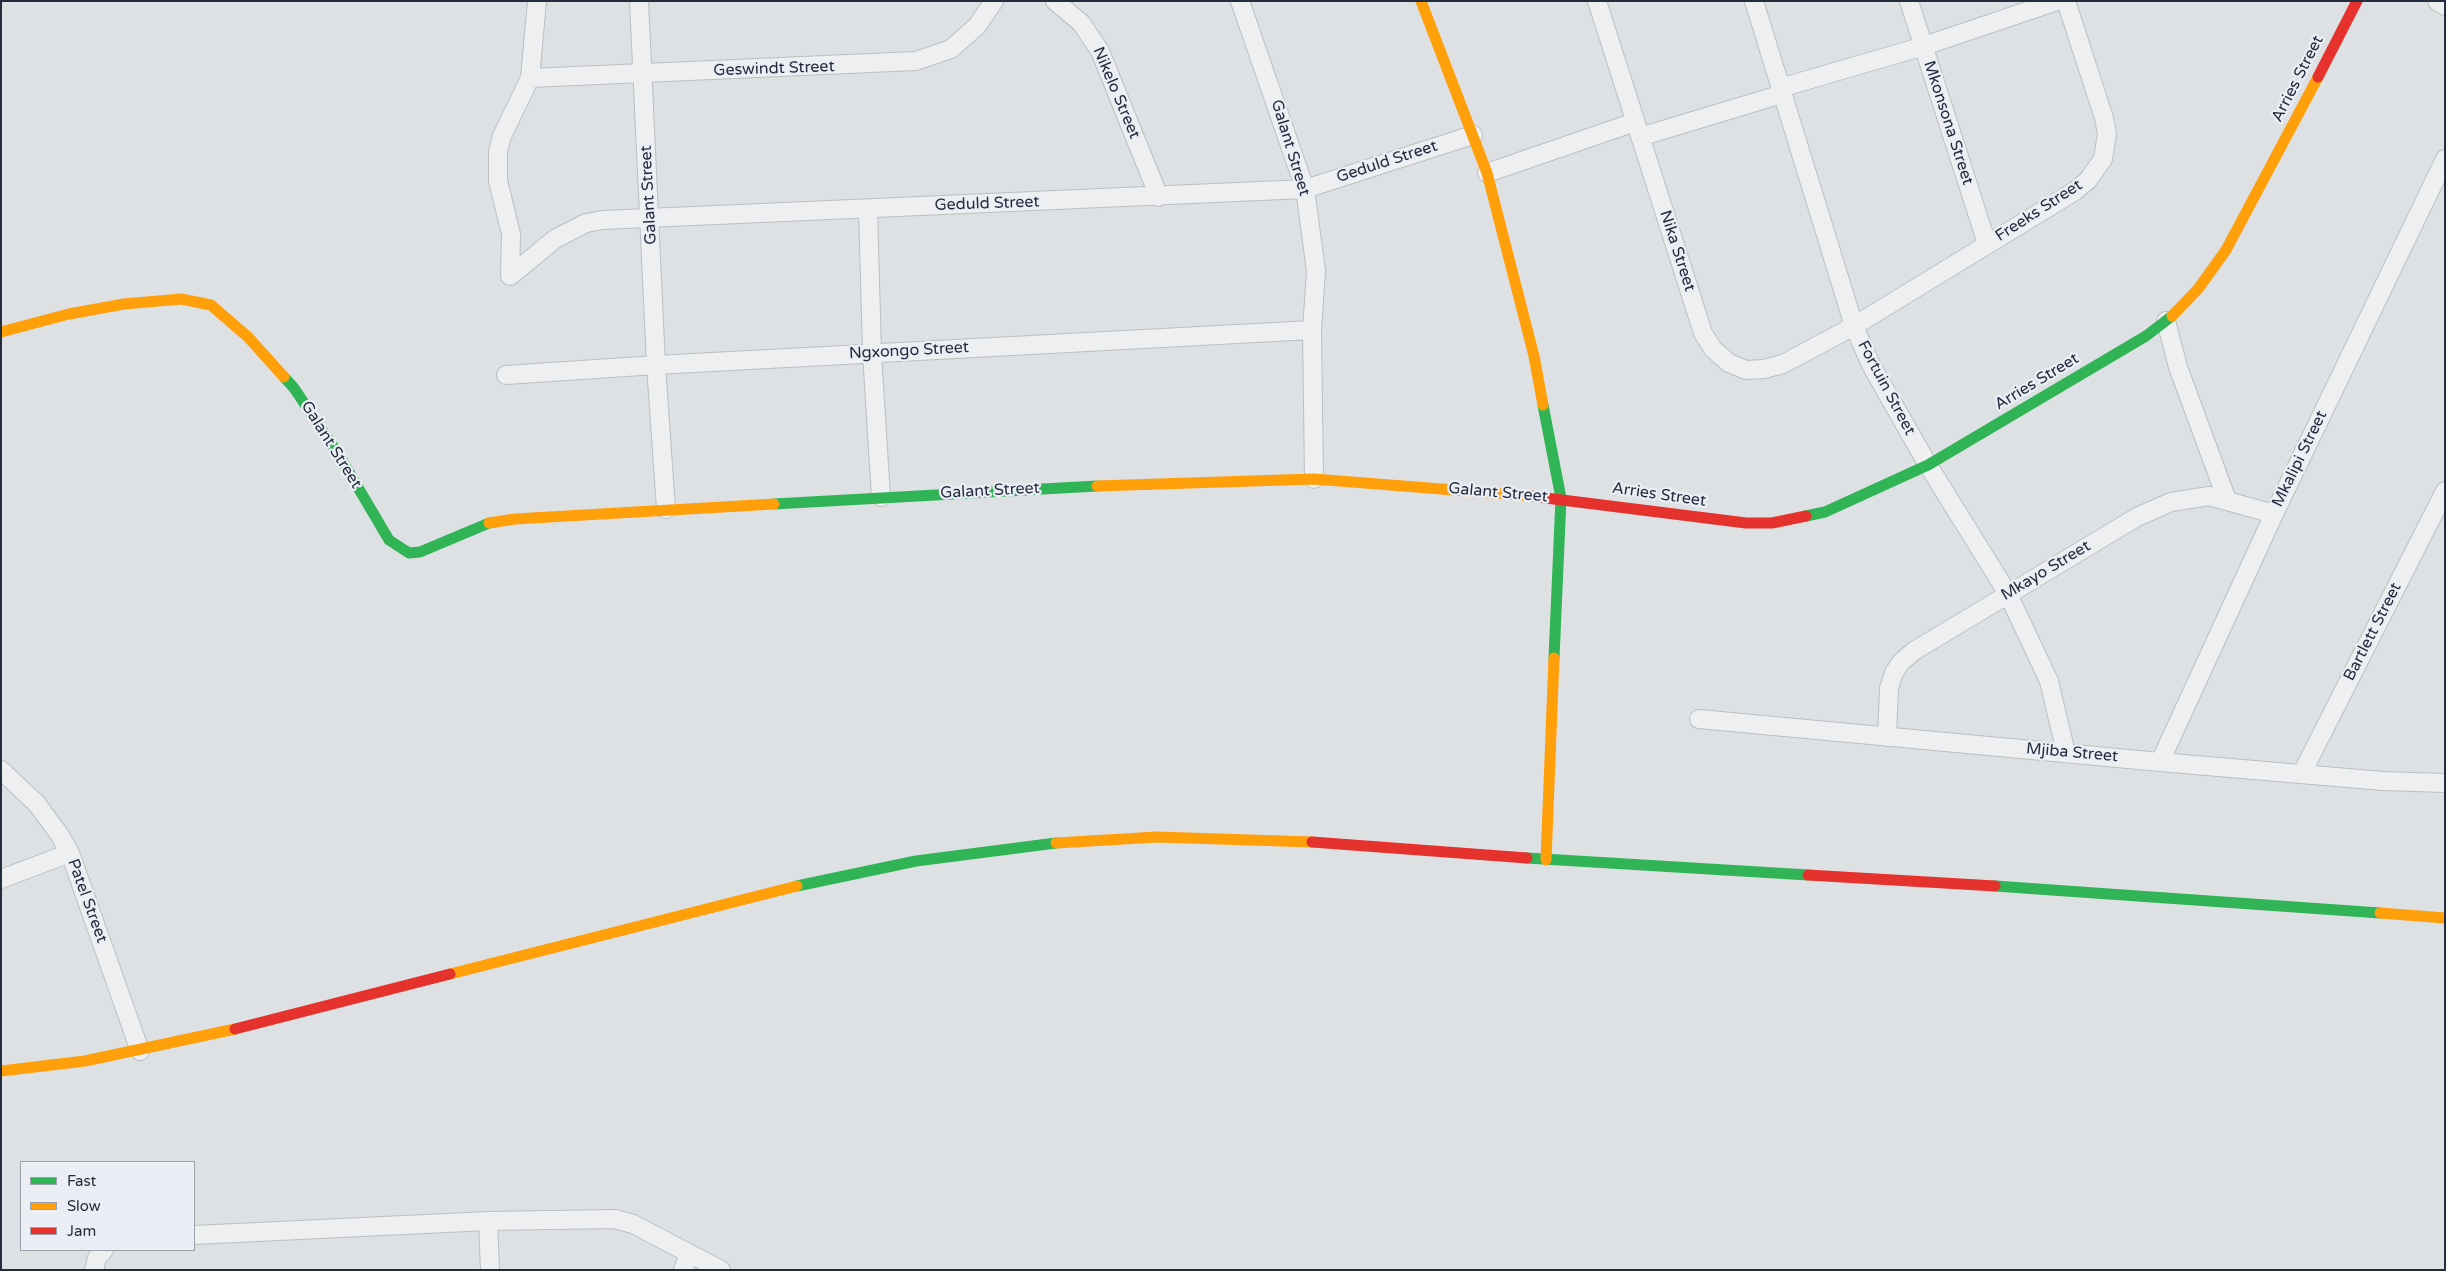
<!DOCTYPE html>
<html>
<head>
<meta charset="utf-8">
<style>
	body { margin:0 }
	#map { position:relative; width:2446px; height:1271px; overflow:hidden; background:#dee1e4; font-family:"Varela Round",sans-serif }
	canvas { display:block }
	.frame { position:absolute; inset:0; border:2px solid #242d3e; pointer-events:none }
	.legend { position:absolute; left:20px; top:1161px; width:175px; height:90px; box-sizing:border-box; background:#ebeff5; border:1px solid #9ba1ac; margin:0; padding:6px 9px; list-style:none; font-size:15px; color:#242d3e }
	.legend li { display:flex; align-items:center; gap:10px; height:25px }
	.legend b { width:25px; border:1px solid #9ba1ac }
</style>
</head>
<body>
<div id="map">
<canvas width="2446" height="1271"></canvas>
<div class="frame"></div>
<ul class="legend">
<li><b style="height:6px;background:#30b455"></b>Fast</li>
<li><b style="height:6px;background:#ff9f0a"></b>Slow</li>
<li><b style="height:6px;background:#e5322d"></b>Jam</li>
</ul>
</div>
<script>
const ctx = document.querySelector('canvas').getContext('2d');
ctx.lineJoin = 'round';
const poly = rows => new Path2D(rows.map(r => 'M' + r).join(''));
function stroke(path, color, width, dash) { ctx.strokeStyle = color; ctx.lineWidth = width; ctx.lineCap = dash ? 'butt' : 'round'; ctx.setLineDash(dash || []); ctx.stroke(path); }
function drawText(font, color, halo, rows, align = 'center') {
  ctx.font = font + ' "Varela Round",sans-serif'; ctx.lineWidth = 4.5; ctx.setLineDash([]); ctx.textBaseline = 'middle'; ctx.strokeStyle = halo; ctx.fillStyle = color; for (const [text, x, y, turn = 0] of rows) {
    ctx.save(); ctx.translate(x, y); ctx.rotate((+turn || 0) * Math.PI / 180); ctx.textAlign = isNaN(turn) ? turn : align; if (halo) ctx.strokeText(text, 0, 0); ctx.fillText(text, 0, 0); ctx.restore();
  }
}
const street = poly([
	[639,1,656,365,666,509],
	[1055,1,1081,23,1100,51,1159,197],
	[1240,1,1305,189,1316,271,1312,330,1314,479],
	[1597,1,1703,333,1713,349,1729,363,1746,370,1764,369,1783,364,1854,326,2075,191,2088,180,2103,159,2107,134,2104,118,2066,1],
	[1754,1,1854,326,1871,365,1928,465,2008,594,2049,681,2066,753],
	[1909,1,1987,244],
	[2437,1,2445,6],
	[530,78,916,61,951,49,977,26,994,1],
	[1780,88,1924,46,2057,1],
	[1640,137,1782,94],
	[1487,173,1635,122],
	[868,209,872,353,881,497],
	[510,276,555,239,586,223,603,220,1305,189,1473,135],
	[510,276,511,234,498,181,498,151,502,136,530,78,537,1],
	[2166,321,2178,367,2227,500],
	[506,375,656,365,1312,330],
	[1699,719,2160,762,2383,781,2445,783],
	[1887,737,1889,688,1894,673,1901,662,1914,651,2137,517,2171,502,2209,496,2274,514],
	[2160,762,2274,514,2445,159],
	[1,770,37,804,59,834,70,853,140,1051],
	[2302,773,2445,491],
	[1,879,70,853],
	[488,1221,490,1270],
	[194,1235,488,1221,615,1219,633,1224,721,1270],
	[94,1270,97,1258,104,1250],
	[683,1270,689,1253]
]);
const fast = poly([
	[284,377,294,388,340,457,389,540,409,553,420,552,489,523],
	[1543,405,1561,498,1554,658],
	[774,504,1097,486],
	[1806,516,1825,512,1928,465,2146,336,2172,316],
	[1527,858,1808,875],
	[797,886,916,861,1056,843],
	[1995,886,2380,913]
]);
const slow = poly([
	[1421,1,1487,173,1534,356,1543,405],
	[2172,316,2198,289,2226,250,2318,77],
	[1,332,69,314,124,304,181,299,211,305,248,337,284,377],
	[1097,486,1314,479,1530,496],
	[489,523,515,519,774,504],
	[1056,843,1157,837,1312,842],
	[1546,860,1554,658],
	[2380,913,2445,918],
	[450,974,797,886],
	[1,1071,85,1061,235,1029]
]);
const jam = poly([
	[2318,77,2357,1],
	[1530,496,1746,523,1772,523,1806,516],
	[1312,842,1527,858],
	[1808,875,1995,886],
	[235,1029,450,974]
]);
const streetNames = [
	["Geswindt Street",774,69,-2],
	["Arries Street",2298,79,-63],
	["Nikelo Street",1116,93,67],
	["Mkonsona Street",1948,123,72],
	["Galant Street",1290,148,73],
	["Geduld Street",1387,162,-18],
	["Galant Street",649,195,-93],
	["Geduld Street",987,204,-2],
	["Freeks Street",2039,211,-33],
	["Nika Street",1677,251,72],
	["Ngxongo Street",909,351,-3],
	["Arries Street",2037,382,-31],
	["Fortuin Street",1886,388,62],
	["Galant Street",331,445,58],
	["Mkalipi Street",2300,459,-64],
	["Galant Street",990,491,-3],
	["Galant Street",1498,493,5],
	["Arries Street",1659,495,8],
	["Mkayo Street",2046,571,-31],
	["Bartlett Street",2373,632,-63],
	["Mjiba Street",2072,753,5],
	["Patel Street",87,901,70]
];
stroke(street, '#bcbfc2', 20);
stroke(street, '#edeff1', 18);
stroke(fast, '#30b455', 11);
stroke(slow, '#ff9f0a', 11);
stroke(jam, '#e5322d', 11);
drawText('16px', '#242d3e', '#ebeff5', streetNames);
</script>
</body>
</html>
